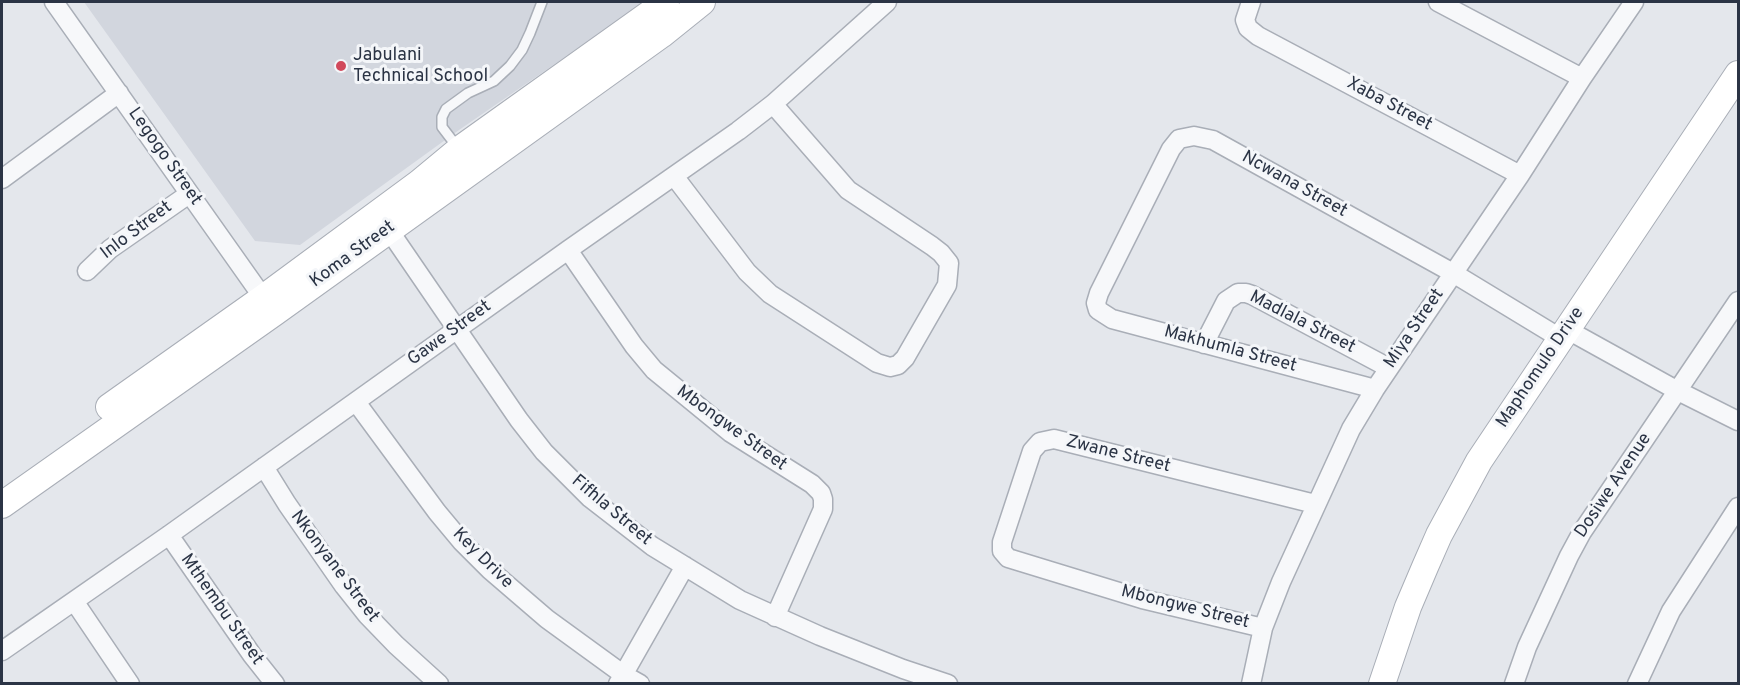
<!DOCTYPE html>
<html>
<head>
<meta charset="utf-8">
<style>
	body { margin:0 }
	#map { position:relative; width:1740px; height:685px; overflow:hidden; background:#e4e7ec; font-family:Overpass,sans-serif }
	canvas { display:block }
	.frame { position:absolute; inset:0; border:3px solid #2b3445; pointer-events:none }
</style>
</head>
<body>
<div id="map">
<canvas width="1740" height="685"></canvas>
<div class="frame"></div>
</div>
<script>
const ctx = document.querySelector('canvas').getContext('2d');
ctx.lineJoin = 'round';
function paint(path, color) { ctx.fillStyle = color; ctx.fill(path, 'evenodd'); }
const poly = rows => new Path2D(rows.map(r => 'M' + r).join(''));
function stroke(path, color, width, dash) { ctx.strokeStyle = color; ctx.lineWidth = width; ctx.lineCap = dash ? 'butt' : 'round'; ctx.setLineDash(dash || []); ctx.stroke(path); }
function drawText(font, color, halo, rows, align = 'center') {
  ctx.font = font + ' Overpass,sans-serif'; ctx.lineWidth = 6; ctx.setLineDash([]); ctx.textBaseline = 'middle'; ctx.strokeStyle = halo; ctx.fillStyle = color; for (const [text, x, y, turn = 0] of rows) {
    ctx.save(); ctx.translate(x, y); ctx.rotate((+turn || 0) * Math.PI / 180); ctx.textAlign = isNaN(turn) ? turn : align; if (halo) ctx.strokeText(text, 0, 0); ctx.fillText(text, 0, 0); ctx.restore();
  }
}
const built = poly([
	[84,2,645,2,459,130,300,245,255,241]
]);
const lane = poly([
	[458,148,442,127,442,117,446,109,468,93,494,81,510,66,522,50,530,33,542,2]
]);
const street = poly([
	[54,2,269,306],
	[1251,2,1245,20,1248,28,1258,36,1520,175],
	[1438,2,1582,78],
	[674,176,747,272,770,294,877,363,890,367,898,365,905,358,947,285,949,263,941,253,932,246,848,190,773,104],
	[2,179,119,93],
	[382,220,519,420,544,452,590,498,652,546,740,600,820,636,903,669,948,684],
	[568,250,634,346,654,370,731,433,812,484,821,493,823,499,823,509,775,617],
	[87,271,110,249,189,194],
	[1566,329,1678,391,1738,421],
	[1204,344,1226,301,1238,293,1246,293,1252,295,1389,368],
	[1375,389,1112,319,1098,310,1096,303,1099,293,1171,149,1179,139,1194,136,1213,140,1453,273,1560,338],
	[356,402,437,512,462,542,490,570,547,619,624,675,640,684],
	[264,467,287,504,344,586,367,615,396,645,439,684],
	[169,535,252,655,275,684],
	[74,601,130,684],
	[1263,628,1142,599,1008,558,1002,551,1002,542,1032,451,1040,442,1054,439,1315,504],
	[2,651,169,535,568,250,738,131,773,104,887,2],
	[618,684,685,566],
	[1251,684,1263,628,1281,582,1351,429,1375,389,1520,175,1582,78,1634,2],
	[1514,684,1527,647,1569,556,1582,532,1738,301],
	[1637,684,1671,611,1738,507]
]);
const secondary = poly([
	[109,407,263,298,419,183,460,149,666,2],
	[2,505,274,313,661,35,702,2],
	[1382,684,1408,607,1425,567,1439,535,1479,461,1738,74]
]);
const markers = [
	[341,66,6,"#d1495b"]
];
const poiNames = [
	["Jabulani",353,56],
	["Technical School",353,77]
];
const streetNames = [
	["Xaba Street",1389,105,28],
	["Legogo Street",164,157,55],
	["Ncwana Street",1294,185,29],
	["Inlo Street",137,231,-37],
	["Koma Street",353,255,-36],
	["Madlala Street",1302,323,27],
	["Miya Street",1415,329,-56],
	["Gawe Street",450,334,-36],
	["Makhumla Street",1230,350,15],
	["Maphomulo Drive",1541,368,-56],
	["Mbongwe Street",731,429,36],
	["Zwane Street",1118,455,14],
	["Dosiwe Avenue",1614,486,-56],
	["Fifhla Street",611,511,40],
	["Key Drive",482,559,45],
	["Nkonyane Street",334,567,53],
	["Mbongwe Street",1185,608,14],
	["Mthembu Street",221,610,55]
];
paint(built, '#d2d6de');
stroke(lane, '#a9aeb7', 12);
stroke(street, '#a9aeb7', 21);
stroke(secondary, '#a9aeb7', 28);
stroke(lane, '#f7f8fa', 9);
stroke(street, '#f7f8fa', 18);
stroke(secondary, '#fff', 26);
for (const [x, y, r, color] of markers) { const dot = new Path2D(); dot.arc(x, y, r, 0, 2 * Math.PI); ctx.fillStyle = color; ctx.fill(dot); stroke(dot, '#f4f6f9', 2); }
drawText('18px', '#2b3445', '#f4f6f9', poiNames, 'left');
drawText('18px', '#2b3445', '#f4f6f9', streetNames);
</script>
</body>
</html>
